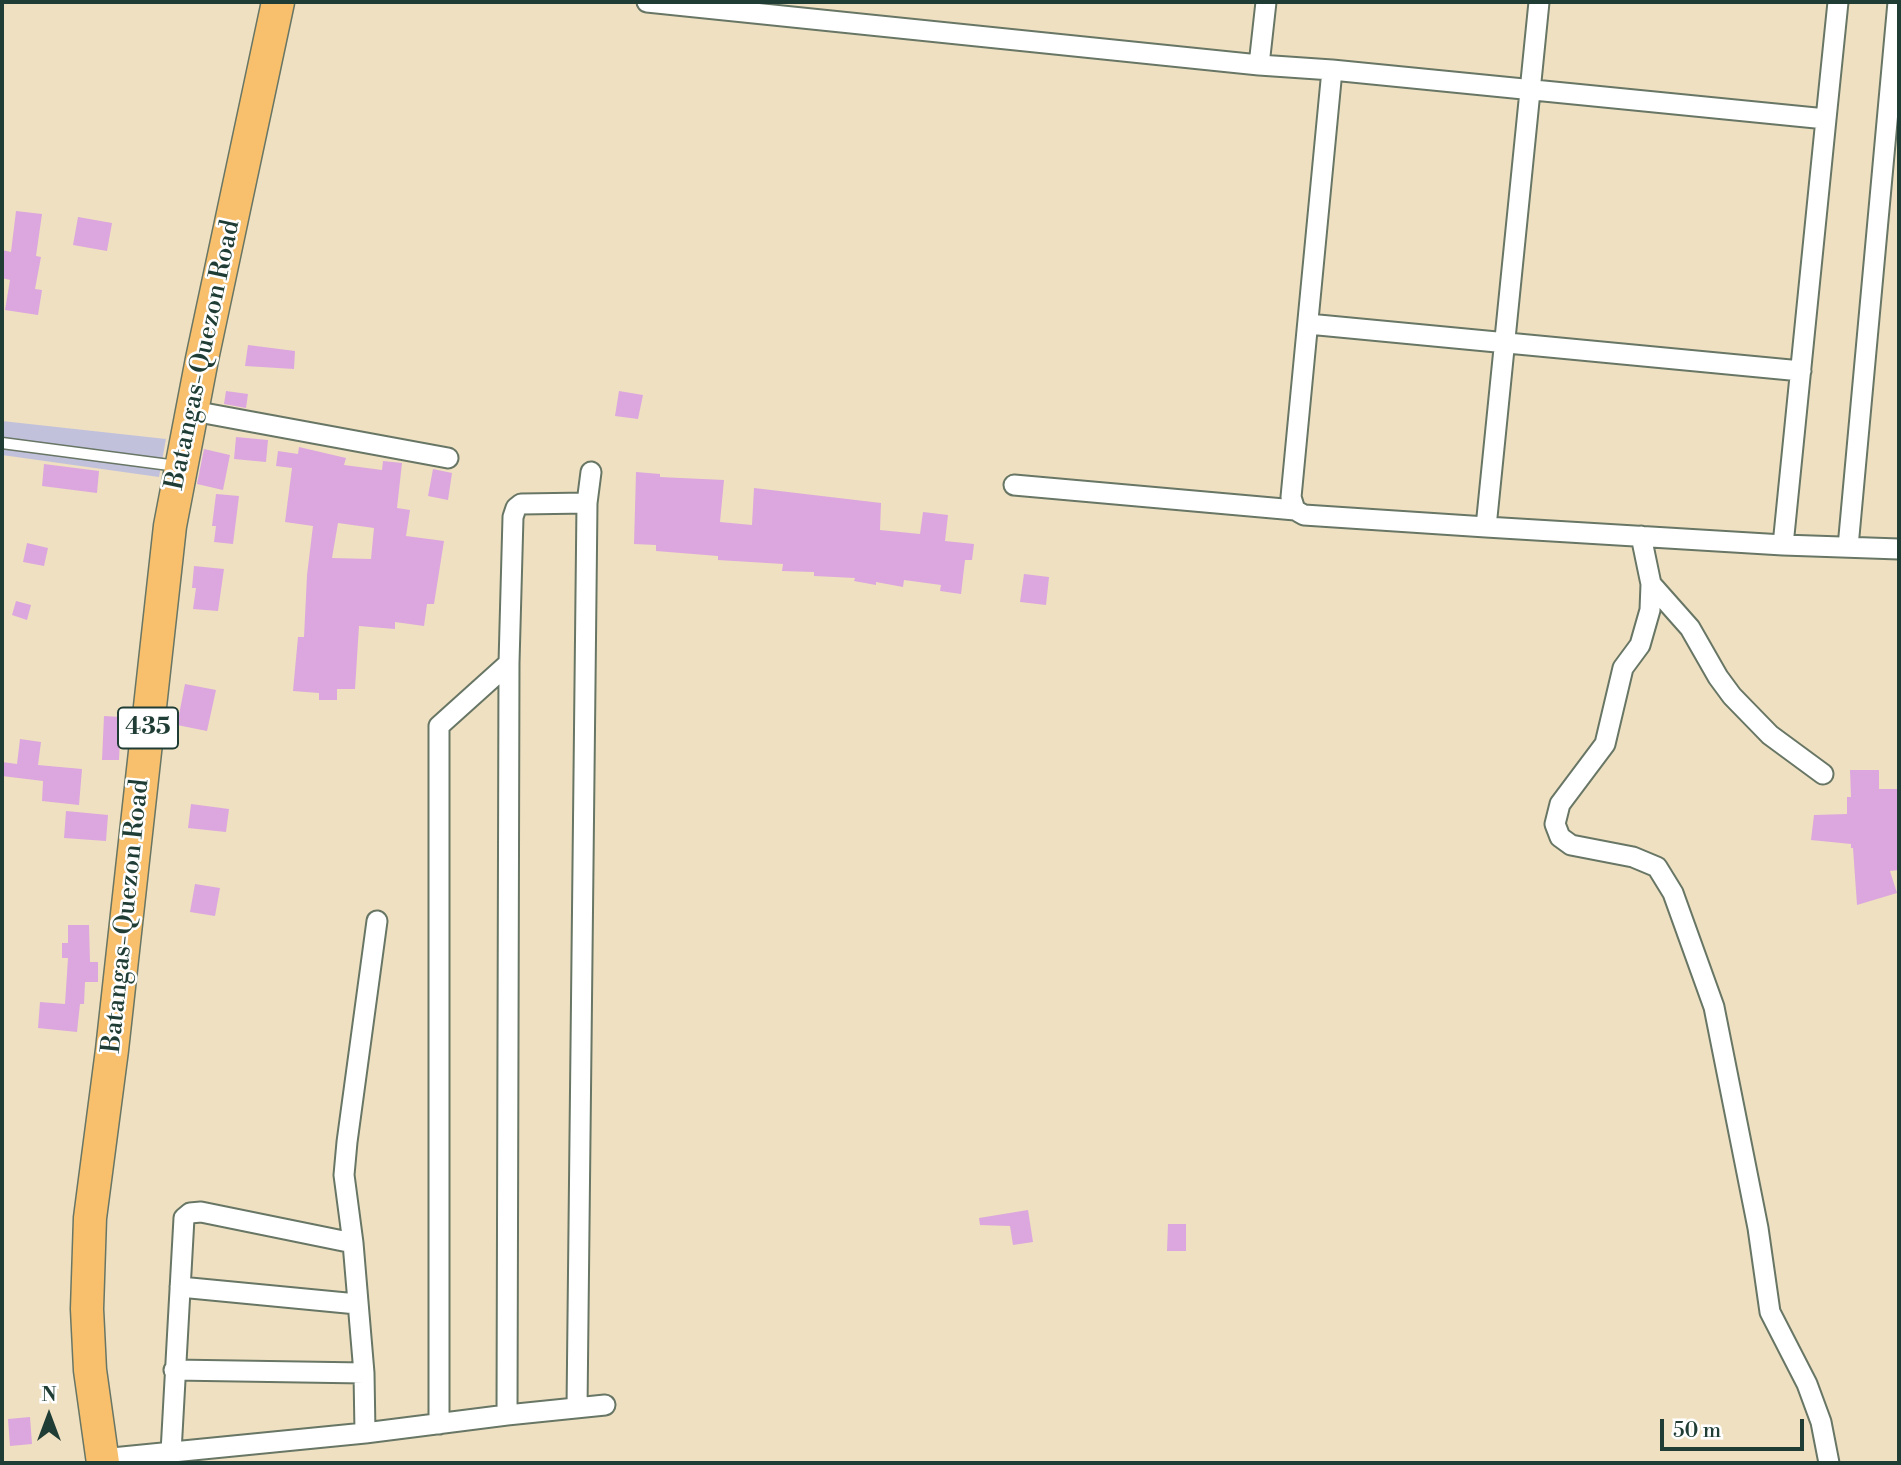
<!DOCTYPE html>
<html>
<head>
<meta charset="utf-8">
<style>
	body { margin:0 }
	#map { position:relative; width:1901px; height:1465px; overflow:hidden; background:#efe0c1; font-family:"Libre Bodoni",serif }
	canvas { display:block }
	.frame { position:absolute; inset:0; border:4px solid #1f3d34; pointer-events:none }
	.north { position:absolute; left:14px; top:1381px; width:70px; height:70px; -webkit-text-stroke:5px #fff; paint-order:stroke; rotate:0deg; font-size:19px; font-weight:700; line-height:28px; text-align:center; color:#1f3d34 }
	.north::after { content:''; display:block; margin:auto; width:24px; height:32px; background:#1f3d34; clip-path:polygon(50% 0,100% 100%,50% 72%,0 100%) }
	.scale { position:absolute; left:1660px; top:1419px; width:144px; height:32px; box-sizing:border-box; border:4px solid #1f3d34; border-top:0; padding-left:9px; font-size:21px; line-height:24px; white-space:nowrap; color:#1f3d34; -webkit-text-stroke:5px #fff; paint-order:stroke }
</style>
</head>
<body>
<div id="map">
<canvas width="1901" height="1465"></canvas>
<div class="frame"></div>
<div class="north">N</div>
<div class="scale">50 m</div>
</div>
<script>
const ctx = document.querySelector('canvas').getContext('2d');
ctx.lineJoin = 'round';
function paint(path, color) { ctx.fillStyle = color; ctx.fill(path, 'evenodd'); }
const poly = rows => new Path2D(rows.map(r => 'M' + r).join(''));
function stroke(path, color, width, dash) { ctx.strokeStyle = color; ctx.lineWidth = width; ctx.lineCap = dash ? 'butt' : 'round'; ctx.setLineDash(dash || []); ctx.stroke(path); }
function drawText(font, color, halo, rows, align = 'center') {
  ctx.font = font + ' "Libre Bodoni",serif'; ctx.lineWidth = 5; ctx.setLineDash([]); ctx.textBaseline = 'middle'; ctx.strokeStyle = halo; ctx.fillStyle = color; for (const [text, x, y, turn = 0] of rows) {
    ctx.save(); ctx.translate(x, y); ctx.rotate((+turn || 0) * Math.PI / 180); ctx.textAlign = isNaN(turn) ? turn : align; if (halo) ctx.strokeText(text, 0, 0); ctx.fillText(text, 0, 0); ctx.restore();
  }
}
const industrial = poly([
	[2,421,166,439,159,477,2,455]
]);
const building = poly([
	[16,211,42,214,36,256,41,257,35,289,42,290,38,315,5,310,10,280,2,278,2,250,11,252],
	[78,217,112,223,107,251,73,245],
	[248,345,295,351,294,369,245,366],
	[226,391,248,394,246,408,224,404],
	[619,391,643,395,638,419,615,416],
	[236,437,268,440,266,462,234,459],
	[299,447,346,458,344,465,382,470,383,461,402,463,397,508,410,510,406,536,444,541,434,604,427,604,424,626,395,622,395,629,359,626,355,689,337,689,337,700,319,700,319,693,293,691,298,637,304,637,307,575,313,526,285,522,292,468,276,466,278,451,298,454],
	[338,523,374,528,371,559,332,558],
	[204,449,230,455,223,490,197,484],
	[44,464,99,471,97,493,42,486],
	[433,469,452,473,448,500,428,496],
	[636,472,660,474,660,477,724,480,720,522,752,525,754,488,881,503,880,530,920,534,923,512,948,515,945,541,974,544,972,560,965,560,961,594,940,591,941,585,904,580,903,587,876,582,876,585,854,581,855,578,814,576,814,572,782,571,783,564,718,560,718,556,656,551,656,545,634,544],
	[216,494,239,496,233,544,214,542,216,526,212,526],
	[27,543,48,548,44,566,23,562],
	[194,566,224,569,218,611,193,609,196,588,192,588],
	[1024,574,1049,577,1046,605,1020,602],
	[16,601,31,605,27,620,12,615],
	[185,684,216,690,207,731,177,725],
	[104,716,121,717,119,760,102,760],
	[20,739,41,742,38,765,82,769,79,805,42,801,43,781,2,776,2,762,17,764],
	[1850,770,1879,770,1879,789,1899,789,1899,870,1890,871,1897,893,1857,905,1853,848,1851,848,1851,844,1811,840,1814,815,1847,814,1847,797,1851,797],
	[191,804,229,809,226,832,188,828],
	[66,811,108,815,106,841,64,838],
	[195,884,220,888,215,916,190,912],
	[68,925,89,925,90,962,98,962,98,982,85,982,84,1004,80,1004,77,1032,38,1028,40,1002,65,1004,68,958,62,958,62,943,68,943],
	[1028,1210,1033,1242,1013,1245,1010,1226,980,1225,979,1218],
	[1168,1224,1186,1224,1186,1251,1167,1251],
	[30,1417,32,1444,10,1446,8,1419]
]);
const service = poly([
	[2,443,177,466]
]);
const minor = poly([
	[647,2,1259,65,1266,2],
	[1259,65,1332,70,1291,497,1295,510,1304,515,1486,527,1783,545,1899,549],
	[1332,70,1826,119,1783,545],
	[1826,119,1838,2],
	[1308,324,1801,371],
	[193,411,448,458],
	[1014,485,1295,510],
	[1486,527,1539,2],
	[1641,536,1651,584,1650,610,1640,645,1623,668,1605,744,1560,804,1555,824,1560,837,1571,845,1633,857,1657,867,1673,893,1714,1007,1758,1228,1770,1312,1807,1384,1821,1422,1829,1463],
	[1848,547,1898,2],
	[1651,584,1690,628,1718,677,1732,696,1770,735,1823,774],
	[180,1287,357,1304],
	[174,1370,364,1373],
	[577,1408,587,503,591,472],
	[507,1415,509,663,513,517,516,508,521,504,587,503],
	[439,1424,439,726,509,663],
	[365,1433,364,1373,353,1243,344,1175,347,1142,377,921],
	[171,1452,184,1218,190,1213,201,1212,353,1243],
	[102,1459,365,1433,507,1415,605,1405]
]);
const primary = poly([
	[103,1463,90,1370,87,1309,90,1218,112,1050,170,526,202,359,278,2]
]);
const shields = [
	[148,728,60]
];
const shieldNames = [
	["435",148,728]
];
const streetNames = [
	["Batangas-Quezon Road",204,355,-78],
	["Batangas-Quezon Road",127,916,-84]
];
paint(industrial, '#c2c1dc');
paint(building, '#dba7de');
stroke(service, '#687665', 13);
stroke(minor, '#687665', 23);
stroke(primary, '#687665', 35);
stroke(service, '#fff', 10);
stroke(minor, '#fff', 19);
stroke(primary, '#f8bf6c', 32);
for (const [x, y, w] of shields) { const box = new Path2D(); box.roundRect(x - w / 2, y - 20.5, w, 41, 5); ctx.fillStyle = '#fff'; ctx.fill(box); stroke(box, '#1f3d34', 2); }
drawText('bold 24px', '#1f3d34', null, shieldNames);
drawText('26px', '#1f3d34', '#fff', streetNames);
</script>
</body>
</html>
